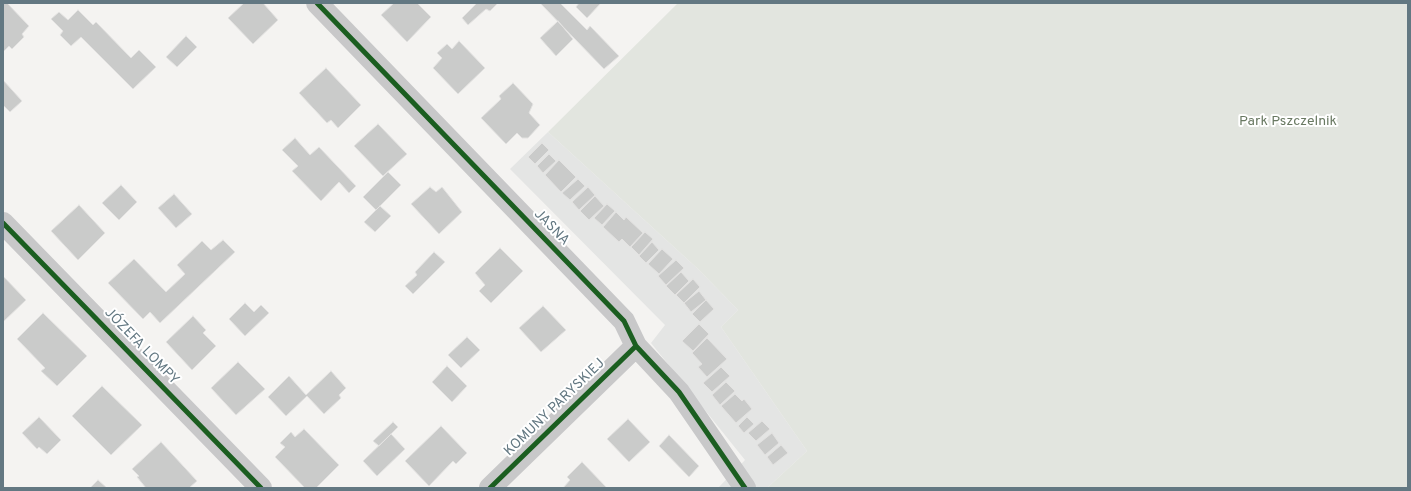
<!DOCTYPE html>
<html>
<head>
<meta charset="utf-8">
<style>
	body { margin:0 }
	#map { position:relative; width:1411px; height:491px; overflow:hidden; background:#f4f3f1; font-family:Overpass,sans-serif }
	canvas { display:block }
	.frame { position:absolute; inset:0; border:4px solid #637882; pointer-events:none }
</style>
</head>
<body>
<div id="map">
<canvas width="1411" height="491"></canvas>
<div class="frame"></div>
</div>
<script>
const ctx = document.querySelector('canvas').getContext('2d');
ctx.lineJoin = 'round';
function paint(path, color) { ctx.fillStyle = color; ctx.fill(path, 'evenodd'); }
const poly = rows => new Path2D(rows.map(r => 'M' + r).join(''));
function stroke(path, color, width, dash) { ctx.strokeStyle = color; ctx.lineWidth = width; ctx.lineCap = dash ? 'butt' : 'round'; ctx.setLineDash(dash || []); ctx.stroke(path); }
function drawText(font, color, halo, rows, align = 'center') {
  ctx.font = font + ' Overpass,sans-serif'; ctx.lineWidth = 4; ctx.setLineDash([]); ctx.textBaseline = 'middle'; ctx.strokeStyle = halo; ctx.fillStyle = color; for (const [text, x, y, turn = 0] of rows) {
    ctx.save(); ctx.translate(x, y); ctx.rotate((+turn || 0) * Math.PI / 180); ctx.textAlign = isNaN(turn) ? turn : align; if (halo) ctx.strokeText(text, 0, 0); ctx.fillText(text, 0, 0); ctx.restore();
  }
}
const built = poly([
	[548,132,698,269,738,310,721,327,807,451,767,488,718,488,745,460,651,343,665,325,510,169]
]);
const green = poly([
	[678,3,1408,3,1408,488,767,488,807,451,721,327,738,310,698,269,548,132]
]);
const building = poly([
	[3,3,7,3,29,26,22,34,24,37,12,49,9,46,3,52,3,3],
	[244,3,263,3,278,20,253,44,228,18,244,3],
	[394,3,417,3,431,17,407,42,381,15,394,3],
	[477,3,498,3,490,11,486,9,468,25,462,18,477,3],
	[540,3,560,3,587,30,590,26,619,56,604,69,540,3],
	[579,3,601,3,587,18,576,7,579,3],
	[78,10,93,25,96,22,131,58,139,50,156,67,133,89,81,37,71,46,60,35,63,31,51,19,59,12,68,20,78,10],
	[558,21,573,39,556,56,540,38,558,21],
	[186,36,197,47,177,67,166,57,186,36],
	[459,41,485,68,458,94,433,68,442,58,437,53,447,44,452,49,459,41],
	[326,68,361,105,338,128,331,120,327,123,299,93,326,68],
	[3,80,22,101,10,112,3,105,3,80],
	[513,83,533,104,529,113,540,125,528,138,522,138,517,133,506,144,481,118,501,99,499,96,513,83],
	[378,124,407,154,383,176,354,146,378,124],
	[295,138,310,155,319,147,356,186,349,193,339,182,321,201,292,171,298,166,282,150,295,138],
	[542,143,549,150,535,164,528,157,542,143],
	[549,154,556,161,543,173,537,166,549,154],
	[559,160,576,177,561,192,545,175,559,160],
	[388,172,401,185,376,210,363,197,388,172],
	[578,179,585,186,570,200,562,193,578,179],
	[121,185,137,202,119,220,102,203,121,185],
	[430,187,436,192,442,187,462,212,439,234,411,204,430,187],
	[588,187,595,195,579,210,572,202,588,187],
	[174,194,192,214,176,228,158,208,174,194],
	[595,196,604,206,589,220,580,211,595,196],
	[607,204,615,211,602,225,594,218,607,204],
	[79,205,105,233,78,260,51,231,79,205],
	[380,206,391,216,375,232,364,222,380,206],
	[616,212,624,220,626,217,643,233,630,247,622,239,619,242,603,227,616,212],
	[645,232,653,239,639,255,631,247,645,232],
	[223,240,235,252,160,323,150,312,143,319,108,283,134,259,166,292,185,274,177,265,202,241,211,250,223,240],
	[652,242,659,250,646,263,639,256,652,242],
	[500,248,523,271,491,303,479,291,485,285,475,273,500,248],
	[662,249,673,259,659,274,648,264,662,249],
	[434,252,445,262,413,294,405,286,417,275,415,272,434,252],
	[676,260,684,268,666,285,658,276,676,260],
	[681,272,689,281,675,295,666,286,681,272],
	[3,276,26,300,3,322,3,276],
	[693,279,700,287,684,303,676,295,693,279],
	[699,291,706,300,691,312,684,303,699,291],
	[706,300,714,309,700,322,692,314,706,300],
	[245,303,254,312,261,305,269,313,245,336,229,319,245,303],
	[543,306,566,330,541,352,519,328,543,306],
	[43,313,87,356,57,386,41,371,45,368,17,339,43,313],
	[193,316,206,330,203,333,216,346,192,370,166,342,193,316],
	[699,324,709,334,693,351,682,341,699,324],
	[467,337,480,350,461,368,448,355,467,337],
	[707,338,727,359,707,377,698,367,702,364,692,353,707,338],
	[238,362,265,389,236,415,211,388,238,362],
	[447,366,467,386,452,402,432,382,447,366],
	[721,367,730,376,712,392,703,383,721,367],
	[331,371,346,388,339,395,341,398,324,414,307,396,286,416,268,397,289,376,306,395,331,371],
	[726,382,735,391,720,405,712,395,726,382],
	[102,386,142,425,111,455,72,416,102,386],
	[735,394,742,401,744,399,752,409,736,423,721,406,735,394],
	[39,417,61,440,47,454,39,447,37,449,22,433,39,417],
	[747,417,754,424,744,433,738,426,747,417],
	[628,419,650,442,629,462,607,439,628,419],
	[762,421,770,429,756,441,748,433,762,421],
	[393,422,398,427,379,446,373,441,393,422],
	[441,426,467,453,456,464,453,461,429,486,405,461,441,426],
	[304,429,339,465,316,488,305,488,275,457,285,447,280,443,291,432,295,437,304,429],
	[772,433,779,443,765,455,757,445,772,433],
	[391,434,405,449,377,476,363,461,391,434],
	[669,435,699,466,689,477,659,446,669,435],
	[161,442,197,481,189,488,146,488,137,477,139,476,132,469,161,442],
	[781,445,788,453,773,465,767,457,781,445],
	[582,462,607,488,563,488,570,480,567,477,582,462],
	[98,480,107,488,90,488,98,480]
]);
const minor = poly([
	[317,3,624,321,636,346,679,392,745,488],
	[3,223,261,488],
	[490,488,636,346]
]);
const cycleway = poly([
	[317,3,624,321,636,346,679,392,745,488],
	[3,223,261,488],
	[490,488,636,346]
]);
const parkNames = [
	["Park Pszczelnik",1288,122]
];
const streetNames = [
	["JASNA",551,228,46],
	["JÓZEFA LOMPY",141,347,46],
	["KOMUNY PARYSKIEJ",555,408,-44]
];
paint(built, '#e4e5e4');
paint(green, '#e2e5df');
paint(building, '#cacbca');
stroke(building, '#e3e2e1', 1);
stroke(minor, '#c8c8c9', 22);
stroke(cycleway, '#1b5e20', 5);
drawText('14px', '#697962', '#fff', parkNames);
drawText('14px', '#637882', '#fff', streetNames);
</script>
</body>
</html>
